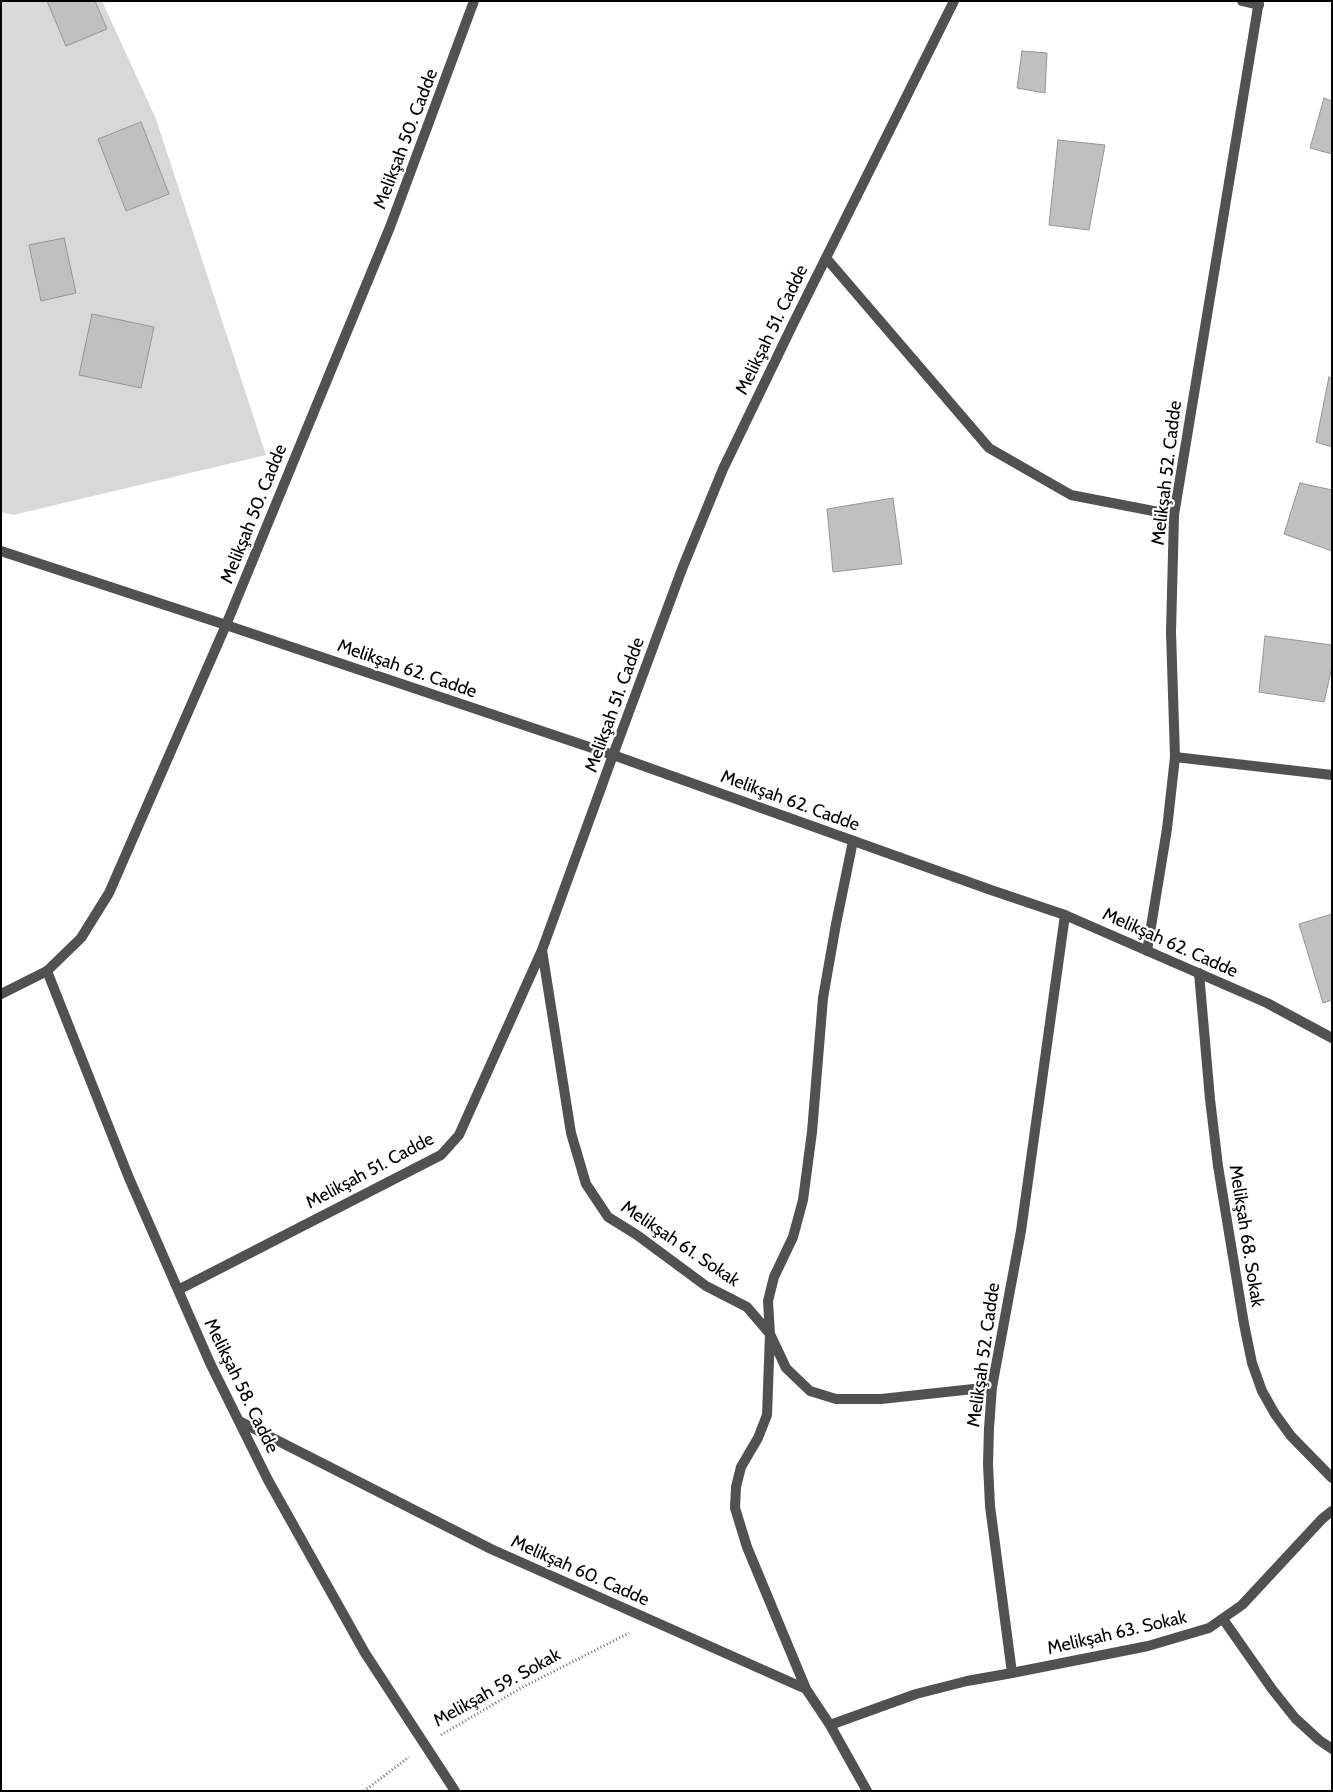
<!DOCTYPE html>
<html>
<head>
<meta charset="utf-8">
<style>
	body { margin:0 }
	#map { position:relative; width:1333px; height:1792px; overflow:hidden; background:#fff; font-family:Cabin,sans-serif }
	canvas { display:block }
	.frame { position:absolute; inset:0; border:2px solid #000; pointer-events:none }
</style>
</head>
<body>
<div id="map">
<canvas width="1333" height="1792"></canvas>
<div class="frame"></div>
</div>
<script>
const ctx = document.querySelector('canvas').getContext('2d');
ctx.lineJoin = 'round';
function paint(path, color) { ctx.fillStyle = color; ctx.fill(path, 'evenodd'); }
const poly = rows => new Path2D(rows.map(r => 'M' + r).join(''));
function stroke(path, color, width, dash) { ctx.strokeStyle = color; ctx.lineWidth = width; ctx.lineCap = dash ? 'butt' : 'round'; ctx.setLineDash(dash || []); ctx.stroke(path); }
function drawText(font, color, halo, rows, align = 'center') {
  ctx.font = font + ' Cabin,sans-serif'; ctx.lineWidth = 4.5; ctx.setLineDash([]); ctx.textBaseline = 'middle'; ctx.strokeStyle = halo; ctx.fillStyle = color; for (const [text, x, y, turn = 0] of rows) {
    ctx.save(); ctx.translate(x, y); ctx.rotate((+turn || 0) * Math.PI / 180); ctx.textAlign = isNaN(turn) ? turn : align; if (halo) ctx.strokeText(text, 0, 0); ctx.fillText(text, 0, 0); ctx.restore();
  }
}
const green = poly([
	[1,1,102,1,156,119,266,455,13,515,1,512]
]);
const building = poly([
	[47,1,95,1,107,29,66,46,47,1],
	[1022,51,1047,53,1045,93,1017,88,1022,51],
	[1324,98,1332,101,1332,154,1310,148,1324,98],
	[141,122,169,194,126,211,98,139,141,122],
	[1058,140,1105,145,1089,230,1049,225,1058,140],
	[64,238,76,293,41,301,29,245,64,238],
	[92,314,154,327,141,388,79,375,92,314],
	[1329,377,1332,378,1332,447,1316,442,1329,377],
	[1300,483,1332,490,1332,551,1284,534,1300,483],
	[893,498,902,564,833,572,827,509,893,498],
	[1265,636,1332,645,1332,667,1324,702,1259,692,1265,636],
	[1332,914,1332,1000,1323,1003,1299,924,1332,914]
]);
const path = poly([
	[441,1735,521,1688,629,1633],
	[364,1791,409,1757]
]);
const minor = poly([
	[1242,1,1259,5],
	[826,258,989,448,1071,495,1174,515],
	[1175,757,1332,775],
	[542,950,571,1133,586,1184,608,1217,637,1235,706,1286,747,1307,770,1334,786,1368,810,1391,836,1399,881,1399,992,1387],
	[47,971,129,1178,210,1363,268,1480,365,1653,455,1791],
	[1199,973,1210,1099,1218,1166,1244,1324,1252,1363,1262,1391,1275,1414,1291,1436,1332,1478],
	[178,1290,441,1155,459,1135,542,950,613,755],
	[239,1421,491,1549,806,1689,830,1725,867,1791],
	[1223,1619,1272,1689,1295,1718,1319,1740,1332,1749],
	[1012,1673,1148,1646,1209,1628,1242,1605,1322,1519,1332,1511],
	[806,1689,747,1547,735,1508,736,1487,741,1467,758,1438,767,1415,770,1334,768,1301,774,1277,793,1237,803,1200,812,1132,823,998,836,924,853,841],
	[830,1725,916,1694,967,1681,1012,1673,990,1506,988,1464,989,1428,992,1387,1021,1231,1065,915]
]);
const tertiary = poly([
	[1,551,226,625,613,755,991,890,1065,915,1267,1003,1332,1038],
	[613,755,682,569,723,469,792,326,954,1],
	[1147,951,1167,829,1175,757,1171,632,1174,515,1259,1],
	[1,994,47,971,81,938,109,893,226,625,390,227,474,1]
]);
const streetNames = [
	["Melikşah 50. Cadde",406,139,-69],
	["Melikşah 51. Cadde",772,330,-64],
	["Melikşah 52. Cadde",1167,473,-83],
	["Melikşah 50. Cadde",254,514,-68],
	["Melikşah 62. Cadde",407,669,19],
	["Melikşah 51. Cadde",615,705,-70],
	["Melikşah 62. Cadde",790,801,20],
	["Melikşah 62. Cadde",1170,943,24],
	["Melikşah 51. Cadde",370,1171,-28],
	["Melikşah 68. Sokak",1246,1236,81],
	["Melikşah 61. Sokak",680,1244,34],
	["Melikşah 52. Cadde",984,1355,-82],
	["Melikşah 58. Cadde",241,1386,64],
	["Melikşah 60. Cadde",580,1571,24],
	["Melikşah 63. Sokak",1117,1633,-13],
	["Melikşah 59. Sokak",497,1688,-29]
];
paint(green, '#d8d8d8');
paint(building, '#c0c0c0');
stroke(building, '#959595', 1);
stroke(path, '#737373', 3, [1, 2.5]);
stroke(minor, '#515151', 10);
stroke(tertiary, '#515151', 10);
drawText('18px', '#000', '#fff', streetNames);
</script>
</body>
</html>
